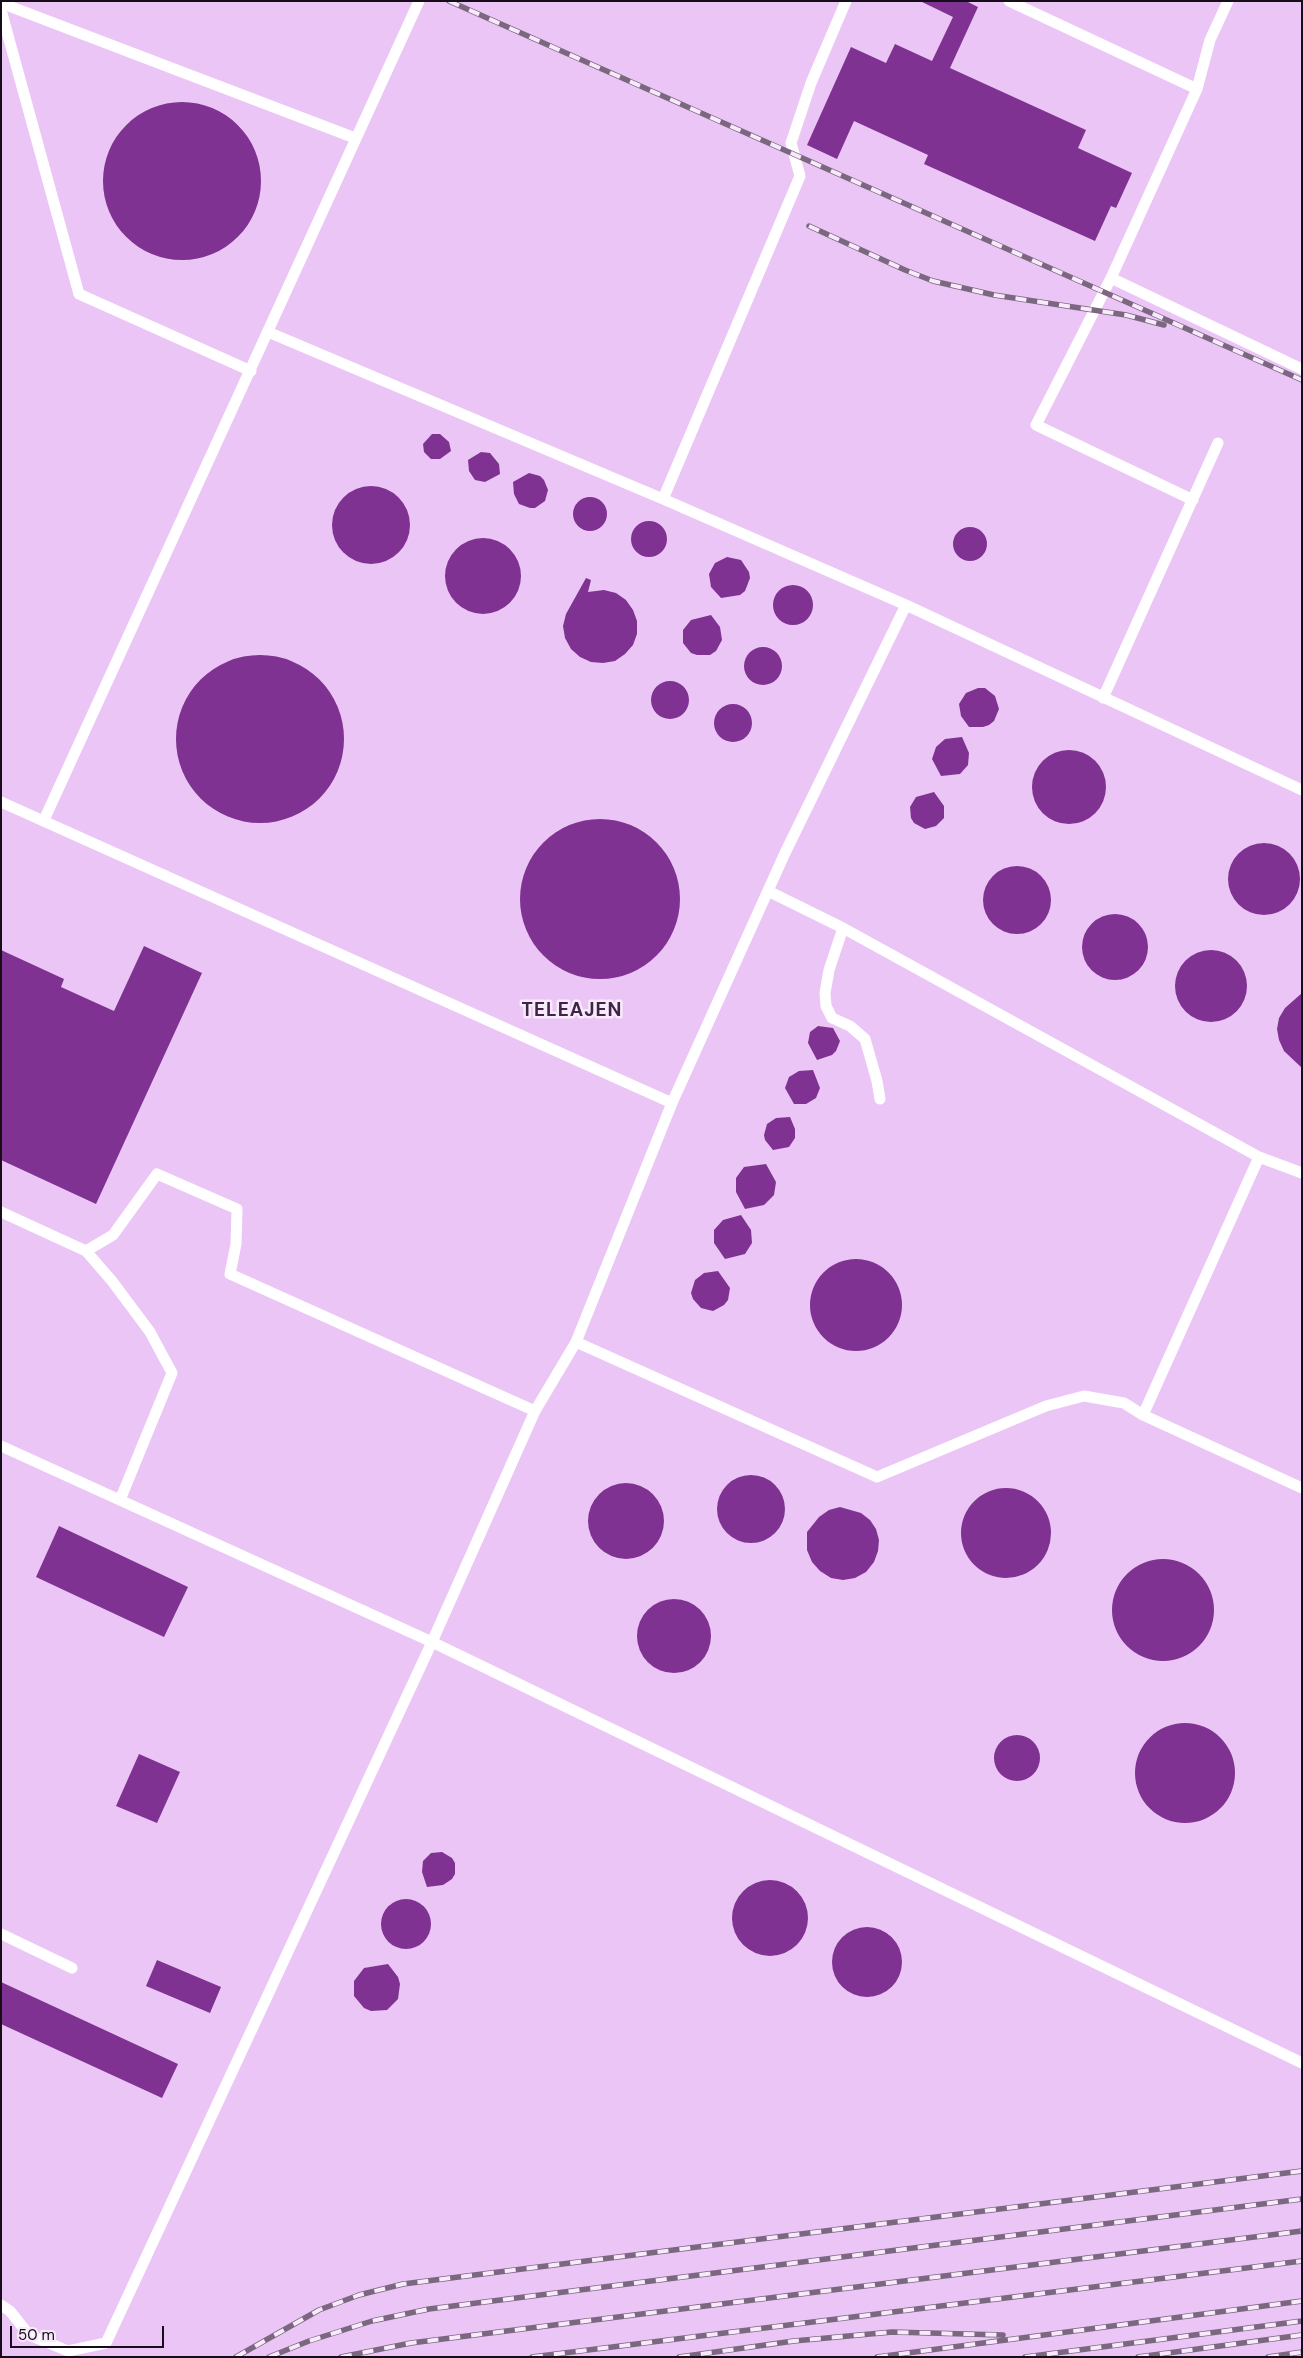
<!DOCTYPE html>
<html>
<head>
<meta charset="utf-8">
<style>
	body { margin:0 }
	#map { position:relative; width:1303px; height:2358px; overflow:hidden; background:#f6d5fe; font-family:"DM Sans",sans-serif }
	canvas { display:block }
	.frame { position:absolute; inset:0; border:2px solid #170c1a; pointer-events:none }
	.scale { position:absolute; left:10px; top:2326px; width:154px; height:22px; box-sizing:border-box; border:2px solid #170c1a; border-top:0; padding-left:6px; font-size:15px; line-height:18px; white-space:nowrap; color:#170c1a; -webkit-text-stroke:4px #f7eafb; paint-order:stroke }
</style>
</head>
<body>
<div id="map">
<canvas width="1303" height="2358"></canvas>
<div class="frame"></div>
<div class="scale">50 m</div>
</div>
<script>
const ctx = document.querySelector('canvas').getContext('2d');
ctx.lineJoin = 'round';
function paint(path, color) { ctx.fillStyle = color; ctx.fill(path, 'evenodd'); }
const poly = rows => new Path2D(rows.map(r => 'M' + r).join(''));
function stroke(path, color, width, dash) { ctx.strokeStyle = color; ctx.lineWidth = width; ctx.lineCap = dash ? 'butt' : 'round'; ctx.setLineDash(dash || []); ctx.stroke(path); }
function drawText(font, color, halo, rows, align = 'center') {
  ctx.font = font + ' "DM Sans",sans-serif'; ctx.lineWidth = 5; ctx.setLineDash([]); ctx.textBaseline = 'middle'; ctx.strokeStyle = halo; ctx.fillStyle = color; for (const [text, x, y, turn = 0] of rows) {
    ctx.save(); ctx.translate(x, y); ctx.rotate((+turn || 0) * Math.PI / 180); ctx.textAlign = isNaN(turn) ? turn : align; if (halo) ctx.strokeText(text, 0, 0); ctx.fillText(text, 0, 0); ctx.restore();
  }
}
const built = poly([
	[1,1,1302,1,1302,2357,1,2357]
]);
const building = poly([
	[920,1,966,1,978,7,950,68,1086,130,1078,148,1132,173,1116,208,1111,206,1095,241,924,164,928,155,854,121,837,159,807,145,851,47,886,63,895,44,932,61,953,17],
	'103 181a79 79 0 1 1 158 0a79 79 0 1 1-158 0Z',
	[432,434,440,434,449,442,451,451,440,459,431,459,424,452,423,444],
	[481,452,490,453,499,464,500,474,485,482,475,480,469,471,468,460],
	[529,473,540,476,544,480,548,490,545,501,535,508,530,508,519,504,514,494,513,482],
	'332 525a39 39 0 1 1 78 0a39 39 0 1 1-78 0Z',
	'573 514a17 17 0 1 1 34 0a17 17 0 1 1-34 0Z',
	'631 539a18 18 0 1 1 36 0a18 18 0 1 1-36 0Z',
	'953 544a17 17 0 1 1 34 0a17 17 0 1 1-34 0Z',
	'445 576a38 38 0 1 1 76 0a38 38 0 1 1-76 0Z',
	[727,557,741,560,749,572,750,578,745,591,740,595,721,598,711,587,709,574,715,563],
	[586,578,591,580,588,592,604,590,616,593,626,600,633,610,637,621,637,634,633,645,625,654,615,661,603,663,591,662,580,657,571,649,565,638,563,626,566,614],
	'773 605a20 20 0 1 1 40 0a20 20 0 1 1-40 0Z',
	[711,615,720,627,722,640,716,651,710,655,697,655,691,653,683,643,683,630,691,620],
	'744 666a19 19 0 1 1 38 0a19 19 0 1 1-38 0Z',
	'176 739a84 84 0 1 1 168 0a84 84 0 1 1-168 0Z',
	'651 700a19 19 0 1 1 38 0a19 19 0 1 1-38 0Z',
	[978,688,985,688,995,696,999,709,994,721,989,725,983,727,969,727,961,716,959,704,966,693],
	'714 723a19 19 0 1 1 38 0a19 19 0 1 1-38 0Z',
	[962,737,969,753,968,765,960,774,941,776,932,759,936,747,945,739],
	'1032 787a37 37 0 1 1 74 0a37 37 0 1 1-74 0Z',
	[934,792,944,806,944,818,936,826,925,829,914,823,911,818,910,807,916,797],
	'520 899a80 80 0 1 1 160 0a80 80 0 1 1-160 0Z',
	'1228 879a36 36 0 1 1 72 0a36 36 0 1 1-72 0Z',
	'983 900a34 34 0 1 1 68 0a34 34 0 1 1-68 0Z',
	'1082 947a33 33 0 1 1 66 0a33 33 0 1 1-66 0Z',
	[144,946,202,973,96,1204,1,1160,1,950,64,979,61,987,114,1011],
	'1175 986a36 36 0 1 1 72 0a36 36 0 1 1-72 0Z',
	[1302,993,1302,1068,1284,1051,1279,1040,1277,1029,1279,1018,1285,1008],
	[818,1026,833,1028,840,1041,836,1051,832,1055,817,1060,808,1043,810,1032],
	[813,1070,820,1088,816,1098,806,1104,794,1104,785,1088,789,1077,799,1071],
	[790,1117,795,1129,795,1138,789,1147,773,1150,765,1140,764,1135,767,1124,776,1118],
	[766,1164,776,1182,774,1195,764,1205,745,1209,736,1192,736,1178,744,1167],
	[741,1215,751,1230,752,1243,745,1254,725,1259,714,1243,714,1230,723,1220],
	'810 1305a46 46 0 1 1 92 0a46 46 0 1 1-92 0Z',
	[718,1271,730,1288,728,1300,724,1305,713,1311,701,1308,693,1299,691,1293,695,1280,704,1273],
	'717 1509a34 34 0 1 1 68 0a34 34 0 1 1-68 0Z',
	'588 1521a38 38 0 1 1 76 0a38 38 0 1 1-76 0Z',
	'961 1533a45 45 0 1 1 90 0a45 45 0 1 1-90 0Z',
	[840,1507,861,1513,870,1520,876,1529,879,1540,878,1551,874,1562,866,1572,855,1578,843,1580,831,1578,820,1571,812,1562,807,1550,807,1532,819,1517,829,1510],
	[59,1526,188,1587,164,1637,36,1577],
	'1112 1610a51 51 0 1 1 102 0a51 51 0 1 1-102 0Z',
	'637 1636a37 37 0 1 1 74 0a37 37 0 1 1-74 0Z',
	'1135 1773a50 50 0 1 1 100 0a50 50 0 1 1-100 0Z',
	'994 1758a23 23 0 1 1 46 0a23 23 0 1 1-46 0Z',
	[139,1754,180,1772,157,1823,116,1806],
	[442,1852,452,1858,455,1863,455,1874,452,1879,443,1885,427,1887,422,1872,423,1861,431,1853],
	'732 1918a38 38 0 1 1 76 0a38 38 0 1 1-76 0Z',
	'381 1924a25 25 0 1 1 50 0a25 25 0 1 1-50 0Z',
	'832 1962a35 35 0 1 1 70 0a35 35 0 1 1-70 0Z',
	[157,1960,221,1987,210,2013,146,1986],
	[388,1964,398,1977,400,1984,398,1999,387,2010,371,2011,364,2008,354,1996,354,1981,364,1968],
	[1,1982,178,2064,162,2098,1,2024]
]);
const service = poly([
	[1009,1,1197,89],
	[1,3,355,138],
	[1,10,79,294,251,371],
	[1111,278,1302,369],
	[268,332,663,499,906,605,1302,790],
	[663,499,800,176,791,143,811,83,846,1],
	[1193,500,1036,425,1111,278,1197,89,1210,40,1228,1],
	[1103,698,1218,443],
	[1,802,672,1103],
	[44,820,419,1],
	[768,891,843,928,1259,1157,1302,1173],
	[843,928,829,970,825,993,826,1006,832,1018,850,1026,865,1039,877,1081,880,1099],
	[1,1212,86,1251,112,1281,150,1332,172,1373,120,1500],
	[86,1251,113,1235,157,1174,237,1209,236,1244,230,1274,535,1411],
	[576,1342,877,1477,1046,1406,1084,1396,1124,1403,1143,1415,1302,1488],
	[1143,1415,1259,1157],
	[1,1446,432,1642,1302,2063],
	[1,1934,72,1968],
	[1,2305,10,2311,29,2335,68,2351,106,2343,432,1642,535,1411,576,1342,672,1103,785,853,906,605]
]);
const rail = poly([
	[449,1,1302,380],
	[809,226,905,270,933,281,994,295,1126,315,1164,325],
	[236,2357,319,2310,359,2295,403,2284,1302,2171],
	[269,2357,309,2341,372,2321,429,2309,1302,2199],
	[341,2357,411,2343,1302,2231],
	[532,2357,1302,2261],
	[679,2357,794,2341,892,2332,1003,2335],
	[877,2357,1302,2301],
	[1025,2357,1302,2321],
	[1138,2357,1302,2335],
	[1268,2357,1302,2352]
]);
const districtNames = [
	["TELEAJEN",572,1011]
];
paint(built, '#ebc5f5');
paint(building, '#7f3291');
stroke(service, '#fff', 11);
stroke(rail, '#7c6781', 5.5);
stroke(rail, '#f7eafb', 4, [11]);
ctx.letterSpacing = '1px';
drawText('bold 19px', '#3f2445', '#f7eafb', districtNames);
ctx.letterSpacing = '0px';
</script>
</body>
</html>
